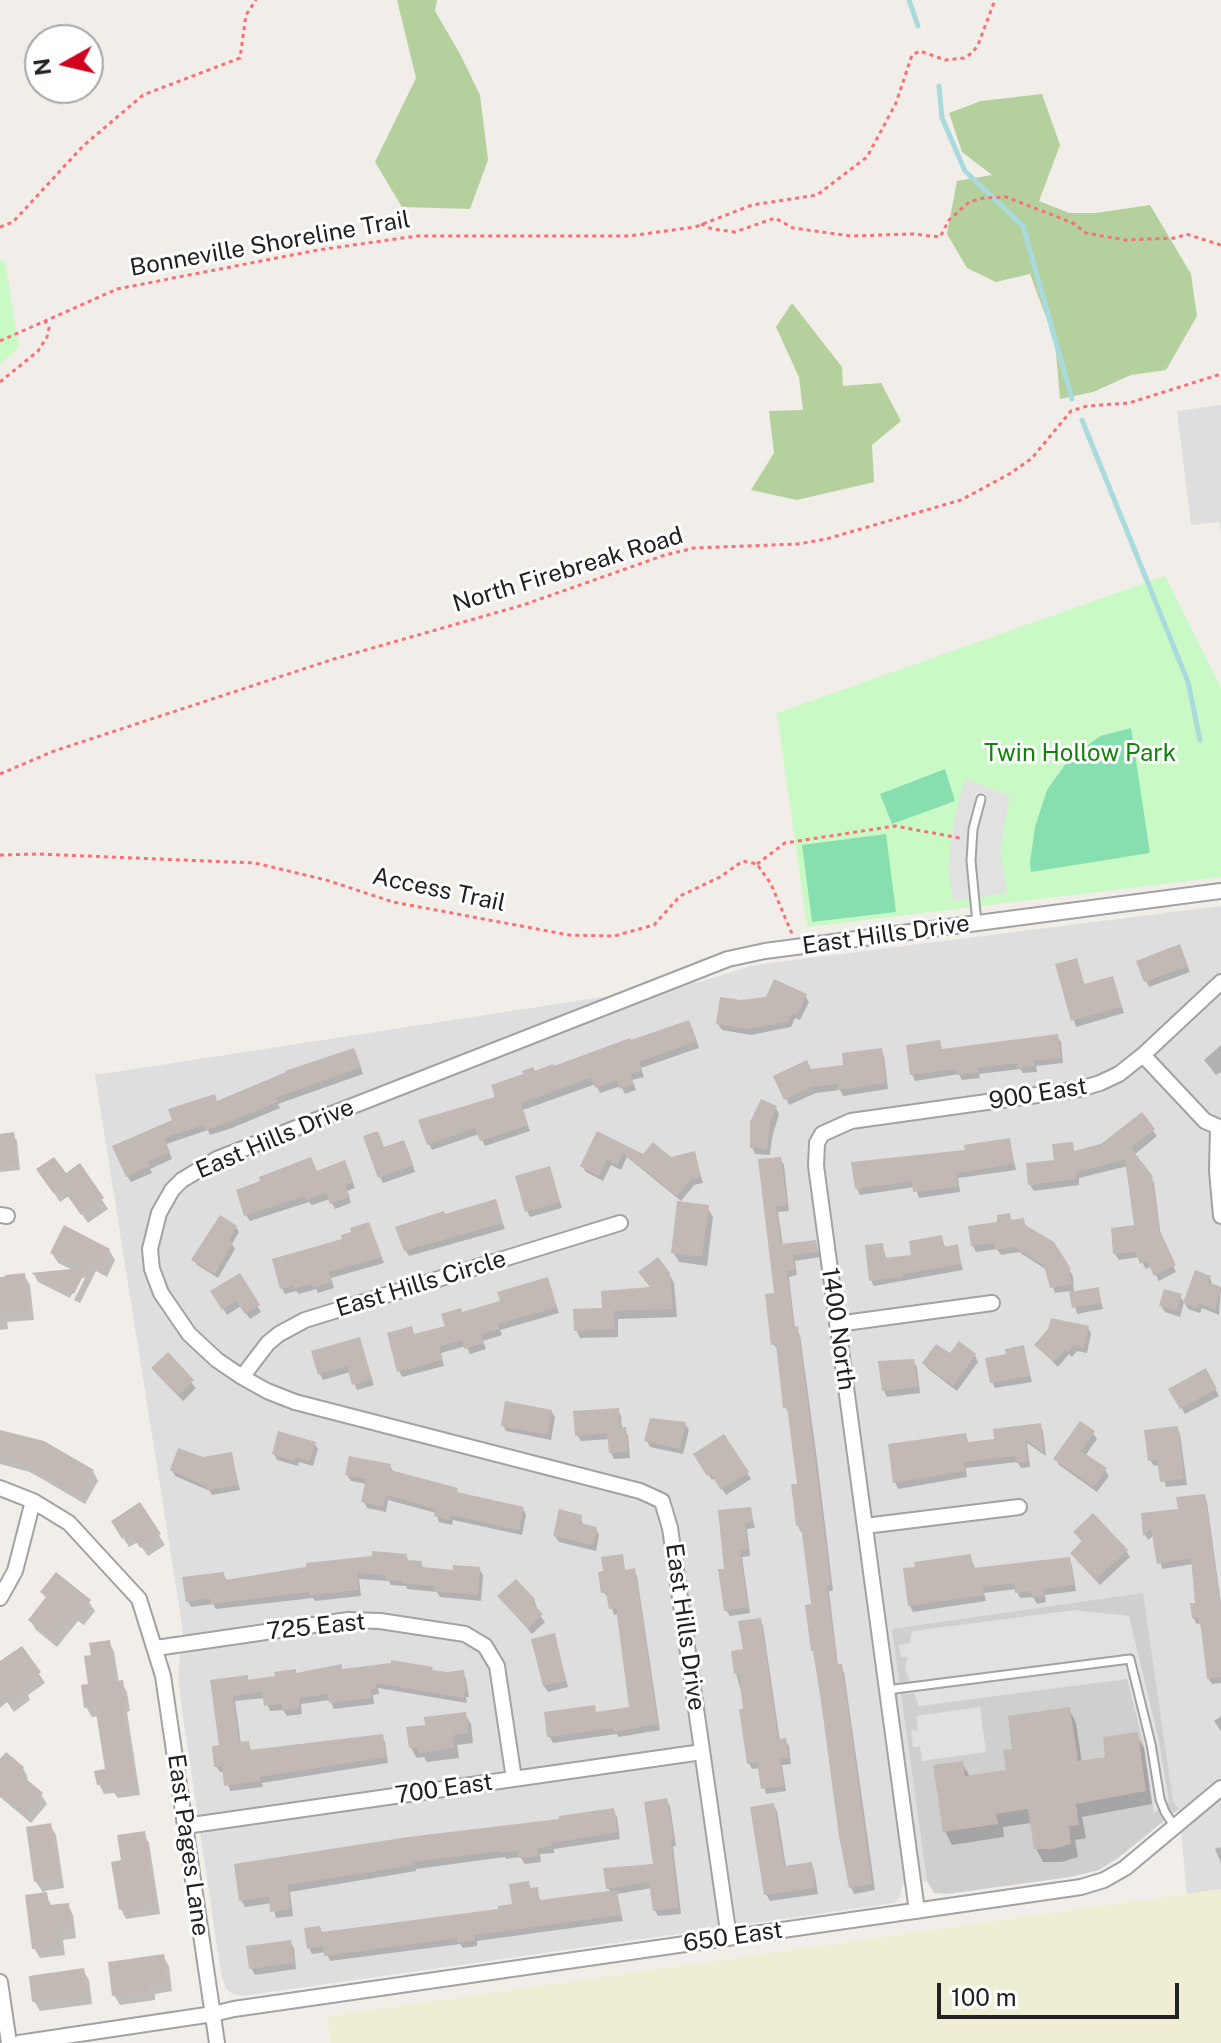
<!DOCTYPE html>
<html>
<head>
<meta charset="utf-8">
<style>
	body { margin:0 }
	#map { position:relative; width:1221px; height:2043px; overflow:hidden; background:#f1ede8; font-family:"Public Sans",sans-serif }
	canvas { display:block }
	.north { position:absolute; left:24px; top:24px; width:80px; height:80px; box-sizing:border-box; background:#fff; border:2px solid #a6a6a6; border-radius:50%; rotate:262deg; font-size:22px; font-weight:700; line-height:32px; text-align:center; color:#212121 }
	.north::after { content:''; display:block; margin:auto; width:28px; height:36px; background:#d1011e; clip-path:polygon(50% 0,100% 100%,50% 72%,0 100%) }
	.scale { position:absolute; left:937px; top:1983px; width:242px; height:36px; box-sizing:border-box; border:4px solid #212121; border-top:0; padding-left:10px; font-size:24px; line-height:28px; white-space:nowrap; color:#212121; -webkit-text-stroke:6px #fff; paint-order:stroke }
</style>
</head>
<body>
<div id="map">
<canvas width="1221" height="2043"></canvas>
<div class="north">N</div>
<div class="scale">100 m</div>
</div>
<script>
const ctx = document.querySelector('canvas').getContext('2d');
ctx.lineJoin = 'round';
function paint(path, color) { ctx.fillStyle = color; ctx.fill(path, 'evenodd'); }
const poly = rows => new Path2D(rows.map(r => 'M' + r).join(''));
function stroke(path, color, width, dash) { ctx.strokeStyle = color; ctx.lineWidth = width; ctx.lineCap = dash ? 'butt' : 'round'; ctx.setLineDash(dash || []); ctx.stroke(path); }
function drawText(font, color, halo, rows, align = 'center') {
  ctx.font = font + ' "Public Sans",sans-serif'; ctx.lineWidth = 6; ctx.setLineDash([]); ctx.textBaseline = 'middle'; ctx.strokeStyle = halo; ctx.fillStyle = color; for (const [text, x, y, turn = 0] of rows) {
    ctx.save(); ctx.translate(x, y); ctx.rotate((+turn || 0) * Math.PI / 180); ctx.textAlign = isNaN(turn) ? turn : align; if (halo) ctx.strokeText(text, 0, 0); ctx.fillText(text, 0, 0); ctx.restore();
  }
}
const residential = poly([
	[1221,405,1221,531,1219,522,1191,525,1177,411],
	[1221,906,1221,1889,1187,1895,1179,1809,1173,1801,893,1629,927,1881,902,1886,900,1897,895,1903,242,1996,231,1993,226,1989,221,1973,182,1710,178,1673,183,1631,95,1075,700,982,751,966,777,962]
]);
const religious = poly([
	[1143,1593,1173,1801,1179,1809,1118,1858,1099,1870,1070,1877,947,1894,934,1893,927,1881,892,1629]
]);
const farmland = poly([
	[1221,1889,1221,2043,331,2043,327,2016]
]);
const forest = poly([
	[397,0,437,0,435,11,460,54,480,95,488,160,470,209,402,207,375,162,416,78],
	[1042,94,1060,145,1039,201,1069,213,1096,213,1150,205,1191,274,1197,316,1166,370,1131,375,1093,392,1060,399,1055,341,1030,274,996,282,967,268,947,234,957,181,992,175,962,152,949,113,981,101],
	[792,303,842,367,843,386,881,383,901,421,872,445,874,482,797,500,751,490,774,453,769,411,803,410,799,377,776,327]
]);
const park = poly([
	[0,260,5,261,19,348,0,364],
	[1165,576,1221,688,1221,877,807,927,777,713]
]);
const pitch = poly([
	[1131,728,1150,853,1031,872,1030,862,1035,827,1047,790,1069,759,1100,736],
	[945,769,955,801,892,824,880,794],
	[886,834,896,912,812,922,802,845]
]);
const parking = poly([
	[965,779,1010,796,1000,849,1007,893,953,901,948,867,954,822],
	[1075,1610,1129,1616,1159,1741,1169,1802,1154,1813,1144,1745,1127,1679,919,1706,914,1693,906,1694,904,1683,910,1681,905,1670,907,1657,901,1657,899,1645,910,1643,912,1631],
	[980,1707,986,1752,922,1761,920,1746,913,1747,911,1731,918,1730,916,1716]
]);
const shadow = poly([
	[1182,953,1190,972,1149,987,1146,981],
	[1057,966,1079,967,1085,986,1112,978,1124,1013,1076,1027],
	[805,996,809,1002,800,1020,795,1018,791,1027,751,1035,722,1030,718,1024,741,1002],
	[692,1028,699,1048,641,1068,644,1077,632,1080,636,1090,625,1094,621,1086,600,1093,596,1084,523,1110,530,1131,485,1146,479,1134,432,1150,429,1144,534,1073,631,1043],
	[1057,1036,1061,1042,1063,1063,1036,1066,1037,1072,1023,1073,1020,1069,979,1074,980,1078,962,1080,959,1074,915,1081,912,1074,939,1043,943,1051],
	[1221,1045,1221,1072,1216,1075,1204,1060],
	[881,1050,884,1056,888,1089,843,1096,840,1090,816,1093,789,1105,776,1077,845,1066],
	[357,1056,363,1074,278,1104,280,1108,232,1128,210,1135,208,1130,166,1144,172,1159,150,1169,152,1173,131,1182,127,1176,115,1147,218,1103],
	[776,1108,779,1114,772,1138,770,1155,755,1154,752,1147],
	[1141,1114,1157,1136,1134,1155,1154,1183,1161,1237,1176,1272,1159,1281,1151,1266,1146,1269,1139,1257,1119,1260,1115,1254,1136,1227,1128,1166,1079,1178,1079,1185,1034,1191,1030,1185,1056,1162,1071,1144,1075,1153,1102,1146],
	[598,1134,644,1156,671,1159,694,1153,703,1183,694,1185,681,1201,627,1157,621,1170,611,1165,603,1181,586,1172,582,1166],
	[13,1135,17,1141,20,1170,0,1172,0,1136],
	[1009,1140,1016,1170,958,1178,960,1192,919,1198,915,1187,860,1195,857,1189,967,1151],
	[407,1148,415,1172,383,1183,380,1177,384,1149],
	[780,1159,784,1165,789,1211,778,1212,783,1246,815,1242,820,1257,795,1261,797,1275,789,1277,795,1329,800,1335,818,1467,833,1591,829,1591,838,1666,844,1672,875,1890,854,1894,851,1887,804,1531,801,1532,798,1526,799,1485,789,1413,785,1407,778,1350,773,1344,776,1295,760,1161],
	[80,1166,108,1209,88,1223,69,1196,60,1202,45,1179,65,1176],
	[348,1169,355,1188,347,1191,351,1203,335,1209,330,1199,312,1205,309,1202,250,1221,246,1215,263,1183],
	[549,1169,562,1208,530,1217,527,1211],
	[495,1202,505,1229,409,1256,405,1250,445,1217],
	[707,1207,713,1217,707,1266,679,1262,673,1252],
	[1009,1216,1012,1222,1023,1220,1026,1226,1052,1244,1073,1276,1074,1293,1098,1289,1103,1309,1077,1314,1071,1291,1055,1293,1047,1270,1019,1252,1001,1255,997,1249,976,1252,973,1246],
	[236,1227,239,1232,232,1244,235,1249,218,1278,197,1265,194,1260],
	[371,1231,384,1263,331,1278,334,1288,318,1293,316,1289,299,1294,296,1291,285,1294,282,1288],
	[941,1237,946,1249,957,1247,963,1270,874,1286,871,1280,882,1245,887,1260,914,1257],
	[109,1250,115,1260,107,1277,96,1271,80,1303,74,1300,85,1278,80,1278,70,1298,38,1282,34,1274,75,1271,58,1263,52,1253],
	[669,1274,674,1283,677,1317,618,1319,618,1337,580,1338,576,1330,604,1310,652,1289],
	[24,1275,30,1285,34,1320,7,1322,8,1329,0,1330,0,1277],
	[1210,1277,1212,1285,1221,1289,1219,1315,1202,1308,1200,1313,1188,1309,1185,1303],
	[240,1278,261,1312,250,1319,241,1306,227,1315,213,1292],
	[547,1279,559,1313,500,1330,502,1335,483,1341,486,1349,470,1354,466,1346,441,1353,444,1366,402,1377,399,1371,411,1329,415,1335,447,1327],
	[1180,1296,1184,1302,1180,1317,1165,1312,1161,1306],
	[1088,1328,1091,1334,1087,1353,1077,1351,1072,1357,1069,1354,1058,1367,1036,1345],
	[359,1339,374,1385,357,1390,350,1372,323,1380,320,1374],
	[1023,1347,1032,1382,995,1388,992,1382,1009,1355],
	[168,1355,196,1388,183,1401,157,1374],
	[975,1355,978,1362,957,1391,928,1369,924,1363,950,1356],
	[913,1361,917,1367,920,1393,887,1397,884,1391],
	[1205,1371,1219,1396,1185,1414,1171,1389],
	[618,1410,621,1416,622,1429,628,1435,630,1458,614,1459,611,1453,610,1439,581,1441,577,1435],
	[551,1411,555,1417,551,1440,506,1431,503,1425],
	[685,1424,689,1430,683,1454,650,1447,647,1441],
	[1040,1425,1043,1431,1046,1456,1027,1443,1030,1467,1021,1468,1017,1462,966,1468,967,1477,898,1489,895,1482,965,1436,969,1444,996,1440],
	[1177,1428,1180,1434,1187,1485,1166,1487,1160,1465,1154,1466,1150,1460],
	[0,1432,93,1471,98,1481,85,1504,30,1472,0,1464],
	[1093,1433,1097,1439,1085,1456,1105,1470,1109,1476,1097,1492,1059,1465,1056,1459],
	[723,1436,751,1479,726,1495,715,1478,712,1480,696,1455],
	[314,1443,318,1449,313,1466,299,1462,298,1466,277,1460,274,1454],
	[231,1454,240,1490,212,1495,210,1491,175,1476,172,1470,202,1459],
	[390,1466,394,1473,456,1490,459,1495,523,1509,526,1515,522,1535,453,1520,452,1525,439,1522,436,1513,388,1500,386,1512,367,1508,364,1502,367,1484,351,1481,347,1475],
	[1204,1496,1207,1502,1221,1604,1221,1683,1212,1684,1208,1678,1201,1623,1197,1624,1193,1618,1198,1604,1193,1564,1162,1569,1154,1535,1148,1540,1145,1535,1143,1515,1180,1511],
	[140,1505,165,1545,148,1556,138,1542,129,1547,113,1522],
	[750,1509,755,1528,747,1529,750,1556,742,1557,750,1613,730,1616,726,1610,727,1570],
	[581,1516,583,1526,596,1529,599,1535,596,1551,559,1542,555,1536],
	[1075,1532,1126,1551,1130,1557,1100,1585,1072,1553,1083,1543],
	[406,1556,409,1562,421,1563,424,1569,455,1572,479,1569,483,1575,481,1601,440,1597,437,1592,407,1589,406,1586,391,1585,389,1581,359,1579,361,1596,315,1601,313,1598,216,1609,213,1604,191,1607,188,1601,223,1574,227,1581],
	[621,1556,626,1572,634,1570,637,1576,660,1730,619,1737,617,1734,553,1743,549,1736,594,1708,598,1714,631,1708,618,1614,614,1615,609,1598,603,1592],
	[970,1556,975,1569,1069,1560,1072,1566,1076,1591,1045,1595,1046,1602,1037,1604,1033,1597,1020,1598,1016,1589,984,1593,986,1601,913,1612,910,1606],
	[43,1593,89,1602,95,1611,84,1625,78,1621,57,1647,36,1630,30,1620,47,1599],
	[500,1597,534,1600,537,1607,535,1609,545,1622,532,1634],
	[760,1620,763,1626,780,1741,785,1740,789,1746,791,1764,782,1765,786,1791,766,1794,760,1768,752,1769,749,1763,746,1710,736,1673],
	[554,1635,568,1687,548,1692,544,1686],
	[109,1642,114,1652,119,1683,121,1682,127,1692,130,1711,127,1712,140,1795,118,1798,114,1793,104,1794,99,1784,108,1771,99,1716,92,1717,86,1707,93,1656],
	[22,1648,45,1683,28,1695,30,1700,14,1712,7,1702,0,1708,0,1664],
	[341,1667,343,1671,463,1673,466,1679,469,1697,466,1697,467,1703,378,1688,379,1694,373,1695,374,1704,334,1709,330,1700,301,1704,302,1714,287,1716,283,1710,270,1711,265,1698,235,1701,241,1744,248,1743,252,1752,382,1736,385,1742,388,1763,262,1783,263,1787,230,1791,224,1772,220,1772,216,1766,221,1747,212,1681,247,1677,250,1682],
	[1069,1709,1076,1723,1082,1763,1108,1759,1136,1734,1144,1748,1152,1804,1082,1817,1086,1838,1075,1840,1078,1857,1062,1862,1043,1862,1036,1848,1032,1823,1003,1827,1004,1837,952,1845,945,1831,962,1763,970,1777,1008,1772,1014,1751],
	[465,1714,471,1724,473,1743,457,1745,459,1758,427,1762,424,1757,417,1758,411,1748,409,1729,428,1726],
	[1221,1716,1221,1731,1214,1721],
	[0,1762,23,1768,28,1778,26,1781,41,1794,47,1804,31,1823,0,1797],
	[666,1800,670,1806,676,1846,673,1846,681,1914,658,1916,655,1910,652,1888,617,1894,623,1921,477,1941,477,1946,463,1948,460,1944,330,1961,326,1952,312,1954,309,1948,323,1934,500,1910,514,1906,528,1883,532,1890,536,1889,541,1902,611,1893,608,1888,655,1866],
	[773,1805,777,1811,786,1867,811,1864,814,1870,818,1894,770,1901,766,1894],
	[613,1810,617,1817,620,1839,554,1849,554,1853,540,1854,541,1862,525,1864,520,1857,506,1859,505,1857,416,1869,416,1871,290,1892,293,1916,276,1918,272,1903,245,1907,241,1900,236,1866,561,1821],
	[50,1825,56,1835,64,1888,44,1891,52,1907,68,1905,73,1915,76,1938,63,1940,65,1955,40,1958,34,1948,44,1894,36,1882,28,1829],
	[143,1833,149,1843,160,1914,126,1919,121,1909,123,1862],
	[1221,1847,1221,1863,1215,1849],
	[290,1942,294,1948,296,1969,255,1975,251,1968],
	[163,1956,169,1966,172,1991,155,1994,155,2000,120,2005,114,1995],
	[83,1970,89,1980,92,2004,40,2011,34,2001]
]);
const stream = poly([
	[909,0,918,26],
	[939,86,942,118,965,171,1023,226,1072,399],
	[1082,420,1188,682,1200,740]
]);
const building = poly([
	[1180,944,1188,966,1144,982,1136,961],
	[1077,958,1084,984,1113,976,1122,1007,1071,1021,1055,964],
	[774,979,807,994,797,1015,792,1013,788,1022,747,1029,716,1024,720,997,741,1000,766,997],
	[689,1020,697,1041,639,1062,642,1070,630,1074,634,1084,620,1089,617,1080,595,1088,591,1078,521,1103,528,1125,480,1141,475,1128,427,1145,418,1120,495,1097,491,1085,523,1074,522,1071,533,1067,535,1071,553,1064,554,1066,630,1038,631,1040],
	[1058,1034,1061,1058,1034,1061,1034,1066,1017,1068,1017,1063,977,1068,978,1072,957,1075,956,1069,910,1075,906,1045,940,1040,942,1049],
	[354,1048,361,1067,276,1098,278,1102,229,1122,205,1130,204,1125,164,1138,170,1152,148,1162,150,1166,126,1177,112,1146,172,1120,168,1109,215,1094,217,1101,286,1072,285,1071],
	[882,1048,886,1083,837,1090,837,1084,812,1087,784,1100,773,1076,807,1060,811,1069,843,1065,842,1053],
	[761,1099,777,1106,771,1120,767,1149,750,1148,750,1122],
	[1142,1112,1155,1129,1131,1148,1152,1175,1159,1229,1176,1265,1154,1276,1147,1261,1140,1264,1135,1252,1113,1254,1111,1228,1134,1225,1125,1160,1076,1172,1077,1179,1028,1185,1026,1163,1054,1160,1052,1144,1073,1142,1074,1151,1101,1144],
	[378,1131,384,1147,404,1140,413,1165,378,1178,363,1136],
	[597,1131,643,1154,653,1142,671,1157,695,1151,701,1177,691,1179,677,1196,623,1153,617,1165,607,1160,599,1176,580,1166],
	[14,1132,18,1164,0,1166,0,1134],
	[1010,1138,1014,1164,956,1173,958,1187,913,1192,912,1181,855,1189,851,1162,965,1150,964,1145],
	[54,1157,66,1173,80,1163,104,1198,81,1215,62,1188,53,1193,36,1169],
	[311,1157,317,1171,345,1160,353,1182,345,1185,350,1197,330,1204,326,1193,306,1200,305,1196,244,1216,236,1190,260,1181,259,1177],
	[781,1157,787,1205,776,1207,781,1244,816,1240,818,1252,793,1255,795,1270,787,1271,794,1327,798,1326,815,1459,831,1585,827,1585,837,1664,842,1664,872,1884,849,1888,839,1836,822,1708,813,1651,811,1651,805,1605,811,1604,801,1526,796,1526,791,1484,797,1484,787,1407,783,1408,776,1344,771,1345,765,1294,774,1293,758,1159],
	[550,1166,560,1202,525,1212,515,1176],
	[496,1199,503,1223,404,1251,395,1227,444,1211,445,1214],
	[677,1201,709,1205,702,1257,671,1253],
	[1010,1213,1011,1220,1024,1218,1025,1225,1054,1242,1071,1269,1069,1271,1072,1284,1050,1288,1044,1265,1014,1247,995,1250,994,1243,971,1246,968,1226,997,1222,997,1215],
	[220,1215,237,1226,229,1240,233,1242,215,1274,191,1260],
	[369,1222,382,1257,329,1272,332,1282,313,1288,312,1284,294,1289,293,1285,280,1289,272,1259,342,1239,341,1235,351,1232,350,1228],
	[64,1225,110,1249,101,1268,90,1262,74,1294,31,1273,82,1268,50,1253],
	[942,1235,944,1247,958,1244,961,1264,903,1274,903,1277,869,1281,865,1245,883,1243,885,1258,911,1255,909,1241],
	[658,1257,670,1273,673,1309,614,1311,615,1329,574,1331,573,1309,602,1308,601,1291,650,1287,638,1272],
	[1195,1270,1211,1276,1208,1282,1221,1287,1215,1310,1199,1303,1197,1308,1183,1303],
	[25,1273,29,1310,0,1313,0,1281,6,1280,5,1275],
	[240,1273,260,1305,245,1314,236,1301,222,1310,210,1291],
	[548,1277,557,1307,498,1324,500,1329,481,1334,484,1343,464,1349,462,1340,439,1347,442,1360,397,1372,387,1333,412,1326,414,1334,445,1326,441,1314,461,1308,462,1312,500,1301,497,1292],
	[1099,1287,1101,1303,1072,1308,1069,1292],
	[1164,1289,1182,1294,1176,1311,1159,1306],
	[1051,1318,1089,1326,1084,1348,1074,1345,1068,1352,1065,1350,1054,1362,1034,1345,1048,1329],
	[360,1337,372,1379,352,1385,347,1366,318,1375,311,1351],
	[959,1341,976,1354,953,1386,922,1363,936,1344,950,1353],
	[1024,1345,1030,1376,990,1383,985,1358,1006,1354,1005,1349],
	[168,1352,194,1380,178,1396,151,1368],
	[914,1359,918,1387,882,1391,878,1361],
	[1206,1368,1217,1389,1180,1409,1168,1389],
	[505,1401,552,1410,548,1435,501,1426],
	[619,1408,620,1428,626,1427,628,1452,609,1453,607,1433,575,1436,573,1411],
	[650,1418,686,1422,680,1449,644,1441],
	[1080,1421,1095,1431,1081,1451,1107,1468,1094,1487,1053,1459],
	[1041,1423,1044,1453,1025,1439,1028,1461,1016,1463,1015,1456,964,1462,965,1471,893,1483,888,1444,966,1433,968,1442,994,1439,993,1429],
	[1178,1426,1184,1479,1160,1482,1157,1459,1148,1461,1144,1430],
	[0,1430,44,1441,94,1470,79,1496,22,1463,0,1457],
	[278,1431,316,1442,310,1461,296,1457,295,1461,272,1454],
	[724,1434,749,1472,721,1490,710,1473,707,1476,693,1454],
	[178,1448,203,1457,232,1452,238,1485,207,1490,206,1486,170,1470],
	[349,1456,391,1464,390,1470,458,1488,457,1492,524,1507,519,1530,450,1515,449,1520,434,1516,436,1509,386,1495,383,1507,361,1502,366,1479,345,1475],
	[1205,1494,1221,1609,1221,1677,1207,1679,1201,1628,1198,1618,1192,1618,1190,1603,1195,1603,1191,1558,1157,1564,1151,1529,1143,1536,1141,1513,1178,1509,1176,1497],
	[140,1502,161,1534,140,1548,131,1533,122,1539,111,1521],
	[751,1507,753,1522,745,1523,748,1550,740,1551,748,1607,724,1611,718,1569,724,1569,718,1510],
	[559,1509,582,1515,580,1523,597,1527,593,1545,553,1536],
	[1093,1513,1128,1550,1095,1580,1070,1553,1082,1541,1073,1532],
	[372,1551,407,1554,406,1560,422,1561,422,1567,453,1570,453,1565,480,1567,478,1595,434,1591,435,1586,402,1583,402,1581,386,1580,386,1575,357,1573,359,1590,310,1595,309,1592,211,1604,210,1598,186,1602,182,1577,224,1572,225,1580,306,1567,306,1563,372,1556],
	[623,1554,625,1570,635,1568,658,1724,613,1732,613,1728,547,1737,544,1712,595,1705,596,1712,629,1707,616,1608,609,1609,606,1592,601,1593,598,1572,603,1571,601,1557],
	[971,1554,973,1568,1070,1557,1074,1585,1043,1589,1044,1597,1032,1598,1031,1591,1015,1593,1014,1583,982,1587,984,1595,908,1606,903,1568,915,1567,914,1562],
	[56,1572,91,1600,77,1617,72,1612,51,1638,28,1620,46,1597,40,1592],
	[516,1579,535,1599,532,1603,543,1614,528,1629,497,1596],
	[761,1618,778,1739,786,1738,789,1758,780,1759,784,1786,761,1789,757,1762,747,1764,739,1709,743,1709,739,1673,734,1674,731,1651,743,1649,738,1621],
	[555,1633,566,1681,543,1686,531,1639],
	[110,1640,116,1681,123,1680,126,1702,123,1702,136,1785,110,1789,109,1783,97,1785,94,1771,105,1769,95,1706,84,1708,81,1685,88,1684,84,1656,91,1655,89,1643],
	[22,1646,41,1672,23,1685,27,1689,7,1703,0,1694,0,1661],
	[391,1660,433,1667,432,1670,447,1672,464,1670,466,1691,464,1692,464,1698,376,1683,377,1689,371,1689,372,1698,329,1703,328,1694,299,1698,300,1708,282,1711,281,1704,264,1706,262,1692,233,1696,239,1742,249,1741,250,1750,383,1734,386,1757,260,1777,261,1781,224,1786,222,1766,214,1767,212,1746,219,1745,210,1680,248,1675,248,1680,275,1676,274,1672,296,1669,296,1673,342,1664,342,1669,391,1663],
	[1070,1707,1078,1761,1105,1757,1103,1737,1138,1732,1146,1791,1076,1804,1079,1825,1069,1826,1071,1844,1053,1849,1034,1849,1028,1809,996,1814,998,1824,943,1832,933,1765,963,1761,965,1776,1006,1770,1003,1750,1012,1749,1008,1716],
	[466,1712,469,1733,453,1735,455,1748,419,1753,418,1747,409,1748,406,1727,425,1725,424,1717],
	[6,1752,24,1767,19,1773,43,1793,25,1815,0,1794,0,1759],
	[667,1798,674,1840,671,1840,678,1908,653,1911,649,1882,606,1889,603,1868,653,1864,644,1802],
	[774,1803,784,1866,812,1862,815,1888,764,1895,750,1807],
	[614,1808,618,1832,551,1843,552,1846,537,1848,538,1856,519,1858,518,1851,500,1853,500,1851,413,1862,414,1865,288,1885,290,1909,270,1912,269,1897,239,1901,234,1864,408,1837,559,1819,559,1816],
	[51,1823,60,1878,34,1882,26,1827],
	[145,1831,156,1904,119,1910,111,1862,121,1860,117,1835],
	[529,1881,530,1888,538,1887,539,1900,617,1890,621,1915,475,1935,475,1940,457,1943,457,1938,324,1956,323,1946,307,1949,304,1928,320,1926,322,1932,498,1909,498,1906,512,1904,509,1884],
	[47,1892,49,1905,69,1903,72,1928,58,1930,61,1945,32,1949,25,1895],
	[291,1940,294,1963,249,1969,246,1946],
	[164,1954,168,1982,150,1984,151,1991,112,1996,108,1962],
	[84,1968,88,1995,32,2002,29,1976]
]);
const path = poly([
	[701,224,712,229,735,232,775,218,793,228,851,236,913,234,940,237,949,220,969,202,983,198,1006,197,1073,223,1086,233,1125,240,1176,238,1186,234,1221,245],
	[0,227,13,222,83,146,143,95,240,58,246,15,256,0],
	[0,341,117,289,318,250,417,236,629,236,695,227,752,205,817,195,867,157,896,103,912,55,920,51,945,60,964,58,972,53,978,45,995,0],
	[0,382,38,351,47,337,49,328,45,321],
	[0,774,54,751,334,659,523,605,665,555,694,548,798,544,826,539,961,500,1011,473,1032,458,1071,411,1087,406,1129,403,1221,374],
	[0,855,37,854,255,863,326,880,393,902,569,935,614,936,654,925,680,896,720,877,743,861,757,864,771,884,792,934],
	[757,864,785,843,895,826,960,838]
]);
const lane = poly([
	[977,923,971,861,973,829,981,799],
	[887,1690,1130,1659,1151,1744,1160,1799,1165,1812,1175,1827]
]);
const street = poly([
	[1143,1055,1205,1121,1221,1128],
	[1218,1128,1217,1171,1221,1216],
	[0,1215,7,1216],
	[837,1324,992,1303],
	[242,1377,268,1343,279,1334,305,1320,620,1223],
	[0,1488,33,1501,69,1523,139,1599,163,1676,217,2043],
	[865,1526,1019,1507],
	[0,1598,15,1571,33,1501],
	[156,1648,348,1620,380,1621,465,1634,485,1646,497,1666,514,1779],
	[185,1826,702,1752],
	[917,1911,816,1166,817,1143,822,1134,851,1121,1080,1089,1100,1083,1119,1074,1143,1055,1221,982],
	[729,1938,670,1528,662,1501,640,1491,295,1402,267,1391,242,1377,217,1360,189,1334,161,1293,152,1269,150,1249,159,1213,172,1190,182,1180,217,1159,728,959,765,951,1221,891],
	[0,1982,9,2043],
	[19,2043,213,2014,234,2009,1081,1887,1104,1880,1125,1868,1221,1788]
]);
const streetNames = [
	["Bonneville Shoreline Trail",270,244,-10],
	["North Firebreak Road",568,570,-17],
	["Access Trail",439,890,12],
	["East Hills Drive",886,935,-8],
	["900 East",1038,1094,-9],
	["East Hills Drive",275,1139,-23],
	["East Hills Circle",421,1284,-17],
	["1400 North",838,1329,82],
	["725 East",316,1627,-6],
	["East Hills Drive",685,1627,82],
	["700 East",444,1789,-8],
	["East Pages Lane",188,1845,82],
	["650 East",733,1937,-8]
];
const parkNames = [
	["Twin Hollow Park",1080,754]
];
paint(residential, '#dfdede');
paint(religious, '#cfcfcf');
paint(farmland, '#efedd4');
paint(forest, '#b3d09d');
paint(park, '#c9fac6');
paint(pitch, '#87dfb0');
paint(parking, '#e1e1e1');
paint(shadow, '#0003');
stroke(stream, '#a9dade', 5);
paint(building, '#c2b8b4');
stroke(lane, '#a2a2a2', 11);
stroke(street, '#a2a2a2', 18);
stroke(path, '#f97176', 3, [4, 4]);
stroke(lane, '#fff', 7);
stroke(street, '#fff', 14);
drawText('24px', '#212121', '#fff', streetNames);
drawText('24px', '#13820c', '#fff', parkNames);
</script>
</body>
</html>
